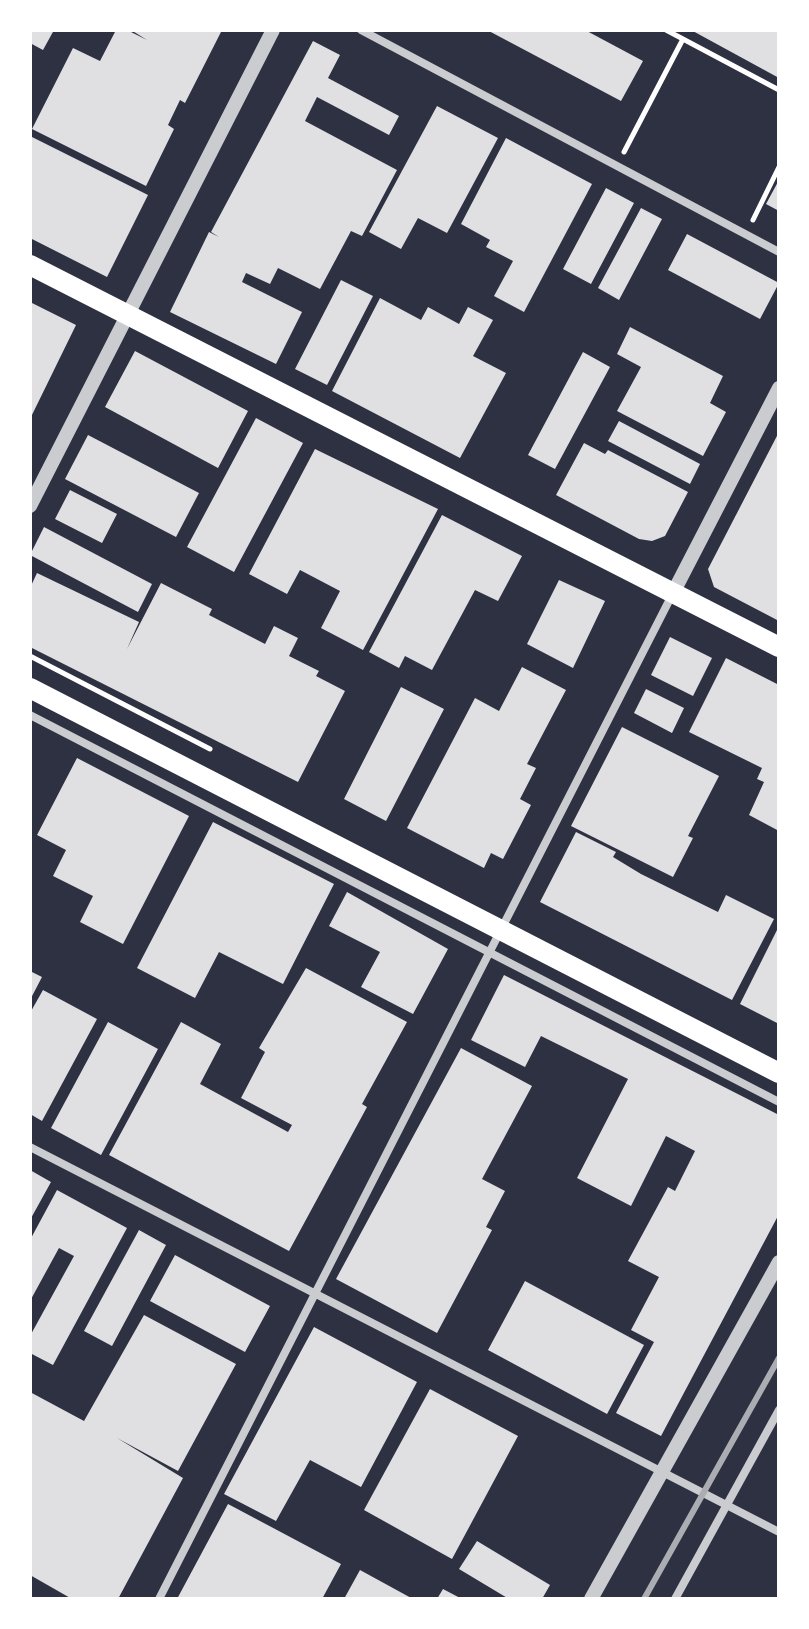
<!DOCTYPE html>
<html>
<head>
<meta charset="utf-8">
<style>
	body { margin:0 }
	#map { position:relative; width:809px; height:1629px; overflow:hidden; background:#2d3142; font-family:"PT Sans Narrow",sans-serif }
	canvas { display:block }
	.frame { position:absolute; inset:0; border:32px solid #fff; pointer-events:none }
</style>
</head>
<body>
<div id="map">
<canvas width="809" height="1629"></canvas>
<div class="frame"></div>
</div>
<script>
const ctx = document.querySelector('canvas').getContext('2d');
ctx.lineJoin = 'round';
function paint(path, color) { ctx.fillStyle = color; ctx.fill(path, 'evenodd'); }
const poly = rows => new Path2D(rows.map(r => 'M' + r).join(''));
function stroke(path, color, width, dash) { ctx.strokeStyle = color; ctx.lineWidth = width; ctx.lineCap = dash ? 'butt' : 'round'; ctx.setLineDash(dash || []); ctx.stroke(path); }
const building = poly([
	[30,30,54,30,43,50,30,43],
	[116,30,127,30,147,40,131,30,222,30,185,103,180,100,168,125,174,129,146,186,32,129,73,48,100,61],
	[487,30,585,30,643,61,621,101],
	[691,30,779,30,779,78],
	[313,41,340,55,328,78,399,116,389,135,317,97,305,121,397,170,362,236,351,231,320,289,278,268,270,284,246,273,242,282,302,312,276,364,170,312,209,232,219,237,211,232],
	[437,106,498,138,447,233,418,218,401,249,369,232],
	[30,136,148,195,107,277,30,238],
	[506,138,592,184,524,312,494,296,513,261,486,247,490,240,461,224],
	[779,180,779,211,766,204],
	[606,188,634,203,591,284,563,269],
	[641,208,662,219,619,300,598,288],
	[687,234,779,283,760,319,668,270],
	[341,280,373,296,327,385,295,369],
	[380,298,421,320,428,307,459,324,468,307,493,320,473,356,506,373,460,458,332,391],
	[30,302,76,325,30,419],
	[630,327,723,376,710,403,726,412,703,456,617,411,641,367,617,354],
	[135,351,248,411,218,468,105,407],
	[583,352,610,367,555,469,528,455],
	[256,418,303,443,234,572,187,547],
	[619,421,700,464,690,484,608,441],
	[779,432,779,621,714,587,708,569],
	[88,435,199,493,176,537,65,479],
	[584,443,605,454,608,450,688,492,665,536,652,541,639,539,556,495],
	[315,449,438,509,363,650,321,628,340,591,300,570,287,594,249,574],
	[70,490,117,514,102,543,55,519],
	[442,515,522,556,498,601,475,590,432,670,405,656,399,668,369,652],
	[44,527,152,584,138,612,30,555],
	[37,573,139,622,127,649,161,583,212,609,209,615,265,644,274,626,298,638,289,656,319,671,316,676,345,691,298,782,30,647,30,588],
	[559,580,605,601,573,668,527,644],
	[670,637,712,658,693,696,651,675],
	[726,658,779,685,779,831,749,815,764,782,757,779,762,768,689,732],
	[522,667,566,690,527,764,536,768,520,799,531,805,503,859,491,853,484,868,407,828,475,698,499,711],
	[401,687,444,709,386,821,344,799],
	[646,689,684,708,672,733,634,713],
	[622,727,719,776,688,836,693,838,673,877,571,826],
	[77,758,189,816,123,944,80,922,93,896,53,876,66,850,37,835],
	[213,822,334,884,283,984,219,952,195,998,137,968],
	[576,832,616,852,613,857,641,874,718,912,726,895,774,919,732,1000,540,902],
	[347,892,448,949,413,1014,361,987,380,952,329,926],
	[779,926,779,1024,740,1004],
	[306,968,407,1022,362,1104,367,1107,289,1251,109,1155,181,1022,221,1044,200,1084,288,1132,292,1125,241,1098,265,1052,259,1048],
	[30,971,42,977,30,1000],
	[504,975,779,1115,779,1214,661,1436,616,1413,654,1342,631,1330,659,1277,628,1261,668,1187,675,1191,695,1151,666,1136,631,1206,577,1178,628,1079,541,1036,525,1067,471,1040],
	[43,990,97,1019,42,1121,30,1114,30,1013],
	[108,1022,158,1049,101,1155,51,1128],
	[461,1048,532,1086,482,1179,505,1191,486,1227,492,1230,437,1333,336,1279],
	[30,1170,51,1182,30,1220],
	[57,1190,127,1228,53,1365,30,1353,30,1336,74,1256,59,1248,30,1301,30,1240],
	[139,1230,166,1245,112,1346,84,1331],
	[175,1255,270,1306,245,1352,150,1301],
	[525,1281,644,1345,607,1414,488,1350],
	[144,1315,236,1364,178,1471,117,1438,183,1478,118,1599,72,1599,30,1575,30,1392,84,1421],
	[314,1327,417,1382,361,1487,310,1460,276,1521,224,1494],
	[430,1389,518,1436,452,1559,364,1510],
	[228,1504,341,1564,322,1599,177,1599],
	[477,1541,550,1585,542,1599,509,1599,459,1569],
	[360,1570,413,1599,344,1599],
	[443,1589,462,1599,437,1599]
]);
const path = poly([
	[666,30,779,90],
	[624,152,683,39],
	[753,220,779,167],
	[30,656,210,749]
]);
const minor = poly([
	[361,30,779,252],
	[30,715,779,1102],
	[30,1147,779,1532],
	[159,1599,672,595],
	[675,1599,779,1410]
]);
const tertiary = poly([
	[30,506,273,30],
	[673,593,779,388],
	[591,1599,779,1262]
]);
const primary = poly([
	[30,265,779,647],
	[30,688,779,1073]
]);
const rail = poly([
	[644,1599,779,1358]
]);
paint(building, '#e0e0e3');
stroke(path, '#fff', 5);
stroke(minor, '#caccd0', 8);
stroke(tertiary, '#caccd0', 14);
stroke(primary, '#fff', 20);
stroke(rail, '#abadb3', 6);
</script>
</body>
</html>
